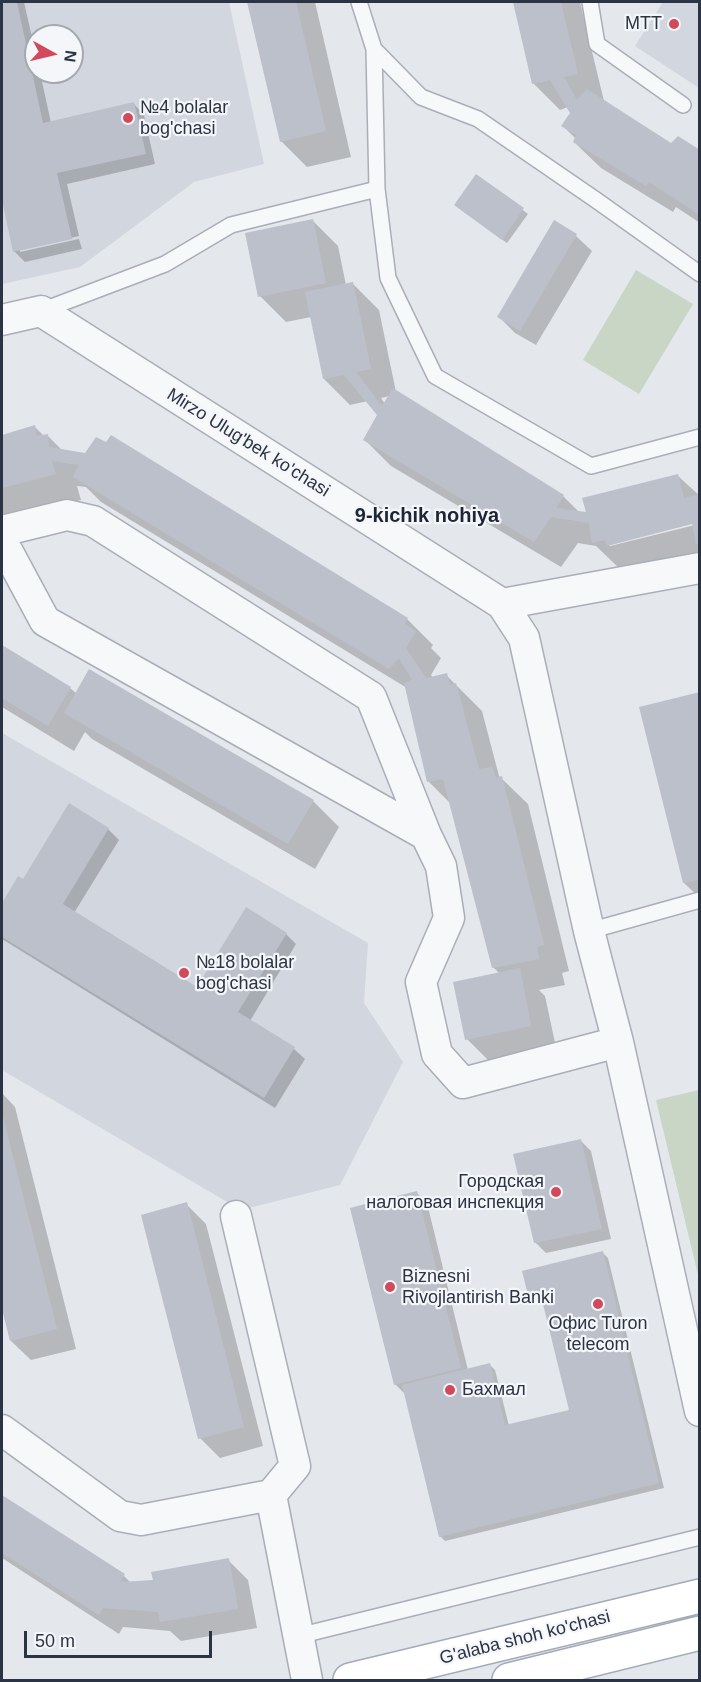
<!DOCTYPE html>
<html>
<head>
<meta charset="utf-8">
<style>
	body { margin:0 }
	#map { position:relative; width:701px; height:1682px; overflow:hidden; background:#e4e7ec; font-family:Arial,sans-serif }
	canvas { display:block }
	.frame { position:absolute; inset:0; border:3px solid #2b3445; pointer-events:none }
	.north { position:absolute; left:24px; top:24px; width:60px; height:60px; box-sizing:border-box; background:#f4f6f9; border:2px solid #a4a8b1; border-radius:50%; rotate:98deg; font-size:16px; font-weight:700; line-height:24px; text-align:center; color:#2b3445 }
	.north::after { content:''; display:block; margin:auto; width:21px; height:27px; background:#d1495b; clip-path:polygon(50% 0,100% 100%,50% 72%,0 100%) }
	.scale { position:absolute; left:24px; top:1631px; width:188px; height:27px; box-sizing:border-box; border:3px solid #2b3445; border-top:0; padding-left:8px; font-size:18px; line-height:21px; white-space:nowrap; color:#2b3445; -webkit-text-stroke:4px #f4f6f9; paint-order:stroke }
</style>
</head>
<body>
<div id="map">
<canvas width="701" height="1682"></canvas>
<div class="frame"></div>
<div class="north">N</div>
<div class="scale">50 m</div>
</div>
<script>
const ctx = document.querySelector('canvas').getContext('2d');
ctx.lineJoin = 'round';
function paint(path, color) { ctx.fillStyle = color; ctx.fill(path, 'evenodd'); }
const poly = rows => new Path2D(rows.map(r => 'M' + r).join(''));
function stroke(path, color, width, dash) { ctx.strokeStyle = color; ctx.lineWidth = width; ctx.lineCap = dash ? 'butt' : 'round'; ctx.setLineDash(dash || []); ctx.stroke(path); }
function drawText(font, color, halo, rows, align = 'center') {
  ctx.font = font + ' Arial,sans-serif'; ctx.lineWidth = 4.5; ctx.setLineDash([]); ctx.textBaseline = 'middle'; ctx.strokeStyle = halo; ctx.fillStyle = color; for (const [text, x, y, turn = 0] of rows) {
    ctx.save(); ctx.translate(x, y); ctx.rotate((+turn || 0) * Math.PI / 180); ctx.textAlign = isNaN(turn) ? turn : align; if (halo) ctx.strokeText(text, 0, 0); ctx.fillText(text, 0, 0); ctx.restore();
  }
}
const built = poly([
	[2,2,229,2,264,164,194,182,80,267,2,284],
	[36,36,72,36,72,72,36,72],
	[663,2,699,2,699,88,635,46],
	[2,733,368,943,364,1003,403,1062,340,1185,241,1210,2,1070]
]);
const green = poly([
	[636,270,693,304,639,394,583,360],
	[699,1090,700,1090,699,1279,656,1100]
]);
const shadow = poly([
	[2,2,24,2,36,55,36,72,40,72,51,123,134,104,144,115,155,164,67,184,79,236,20,249,20,252,79,239,82,249,25,262,14,251,2,193],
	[249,2,315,2,351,157,307,167,281,141],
	[514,2,580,2,604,101,671,145,700,152,700,223,676,207,673,212,601,168,574,142,576,139,563,126,572,113,568,107,560,110,533,83],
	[477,176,528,214,507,243,461,210],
	[312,220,338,246,346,285,353,284,379,310,396,392,563,496,580,513,588,514,678,476,700,496,700,554,620,569,596,546,578,543,561,567,391,466,365,440,379,415,368,401,350,405,324,379,311,317,286,322,260,296],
	[390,396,385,404,381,398],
	[698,521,699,524,610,546,608,544],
	[555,223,576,236,592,251,536,345,515,333,499,317],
	[35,427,44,436,48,436,63,451,407,619,433,645,431,648,441,658,431,675,433,678,446,675,482,711,499,776,528,804,569,971,562,973,565,985,539,990,545,996,557,1052,493,1065,467,1039,500,974,493,967,451,804,429,782,407,688,101,502,86,487,77,486,81,500,2,520,2,436],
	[2,646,70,688,77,694,313,801,339,827,315,869,92,739,85,732,74,751,2,707],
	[700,694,700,898,684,883],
	[70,805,108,829,119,840,74,913,197,989,286,934,296,944,250,1021,294,1049,305,1059,275,1108,2,939,2,906,18,878,24,881],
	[2,1093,15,1107,76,1349,31,1360,11,1341,2,1303],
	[580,1140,591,1151,611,1239,546,1253,535,1242],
	[417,1193,427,1203,468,1370,490,1365,495,1370,509,1426,571,1411,543,1297,535,1299,530,1294,603,1253,608,1258,664,1488,445,1541,440,1536,406,1395,395,1384],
	[186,1204,206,1224,263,1446,220,1458,200,1438],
	[2,1497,124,1576,131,1583,154,1582,228,1560,248,1580,257,1628,181,1641,170,1631,123,1627,119,1634,2,1558]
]);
const building = poly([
	[2,2,17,2,43,123,134,102,146,154,57,173,72,239,13,252,2,200],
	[247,2,296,2,326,131,280,142],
	[513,2,561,2,578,74,564,77,577,100,587,89,671,143,678,136,700,150,700,215,649,182,646,186,573,142,576,135,561,126,570,113,550,80,532,84],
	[476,174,524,208,502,240,454,205],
	[313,219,326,283,258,297,245,233],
	[554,220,577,234,520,331,497,317],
	[353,282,371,369,356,372,382,406,393,388,564,495,556,508,586,512,582,498,678,474,684,498,700,494,700,543,696,544,692,524,607,546,605,540,592,543,589,523,551,517,534,542,363,440,377,415,344,375,323,379,305,292],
	[35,425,37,436,48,434,49,447,85,453,96,437,106,442,111,435,408,618,405,624,416,631,406,648,426,678,447,673,450,685,456,683,479,769,492,767,496,778,502,776,544,945,537,947,539,959,492,968,443,779,427,782,404,683,412,680,399,658,389,669,73,477,79,465,52,461,56,474,2,488,2,435],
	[2,645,71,687,48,726,2,698],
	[89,669,314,800,288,844,64,713],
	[700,692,700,879,683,883,639,707],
	[69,803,109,828,63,904,197,987,246,907,287,933,238,1012,295,1047,264,1098,2,937,2,903,18,876,23,879],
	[520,968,531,1026,465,1040,453,982],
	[2,1113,57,1329,10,1341,2,1309],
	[581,1139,602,1229,534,1243,513,1154],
	[417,1191,461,1368,394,1385,350,1208],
	[187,1202,244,1427,198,1439,141,1215],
	[603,1251,659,1483,439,1537,402,1385,490,1363,505,1425,569,1410,540,1292,528,1295,522,1271],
	[2,1495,125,1574,120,1582,153,1580,151,1572,229,1558,238,1609,160,1622,158,1612,103,1608,99,1615,2,1553]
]);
const lane = poly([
	[359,2,374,49,377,189,388,278,435,376,591,466,700,437],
	[590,2,597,44,683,105],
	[374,49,421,97,478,119,596,200,700,274],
	[41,311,165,264,231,225,377,189],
	[589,931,700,900],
	[298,1636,700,1537]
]);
const street = poly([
	[2,320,41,311,502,604,700,568],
	[2,531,67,515,93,521,371,697,426,835,441,866,449,918,421,982,437,1054,463,1083,618,1042],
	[2,541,45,621,426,835],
	[502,604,524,638,589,931,618,1042,700,1411],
	[236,1216,295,1466,271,1495],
	[2,1430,120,1516,141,1520,271,1495,307,1680]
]);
const primary = poly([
	[350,1680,700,1596],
	[509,1680,700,1633]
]);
const markers = [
	[674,24,6,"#d1495b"],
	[128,118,6,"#d1495b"],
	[184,973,6,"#d1495b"],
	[556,1192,6,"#d1495b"],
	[390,1287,6,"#d1495b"],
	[598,1304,6,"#d1495b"],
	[450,1390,6,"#d1495b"]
];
const poiNames = [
	["MTT",662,24,"right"],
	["№4 bolalar",140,108],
	["bog'chasi",140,129],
	["№18 bolalar",196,963],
	["bog'chasi",196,984],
	["Городская",544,1182,"right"],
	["налоговая инспекция",544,1203,"right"],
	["Biznesni",402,1277],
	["Rivojlantirish Banki",402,1298],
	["Офис Turon",598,1324,"center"],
	["telecom",598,1345,"center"],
	["Бахмал",462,1390]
];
const streetNames = [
	["Mirzo Ulug'bek ko'chasi",248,443,32],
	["G'alaba shoh ko'chasi",525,1638,-14]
];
const neighbourhoodNames = [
	["9-kichik nohiya",427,516]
];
paint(built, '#d2d6de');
paint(green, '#c9d6c5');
paint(shadow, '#0003');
paint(building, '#bbc0ca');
stroke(lane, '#a9aeb7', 18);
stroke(street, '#a9aeb7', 33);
stroke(primary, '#a3abb8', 36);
stroke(lane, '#f7f8fa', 15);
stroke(street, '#f7f8fa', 30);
stroke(primary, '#fff', 33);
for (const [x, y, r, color] of markers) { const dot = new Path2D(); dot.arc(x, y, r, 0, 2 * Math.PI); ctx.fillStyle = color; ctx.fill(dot); stroke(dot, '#f4f6f9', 2); }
drawText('18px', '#2b3445', '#f4f6f9', poiNames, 'left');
drawText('18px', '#2b3445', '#f4f6f9', streetNames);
drawText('bold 20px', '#1d2536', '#f4f6f9', neighbourhoodNames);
</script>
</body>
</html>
